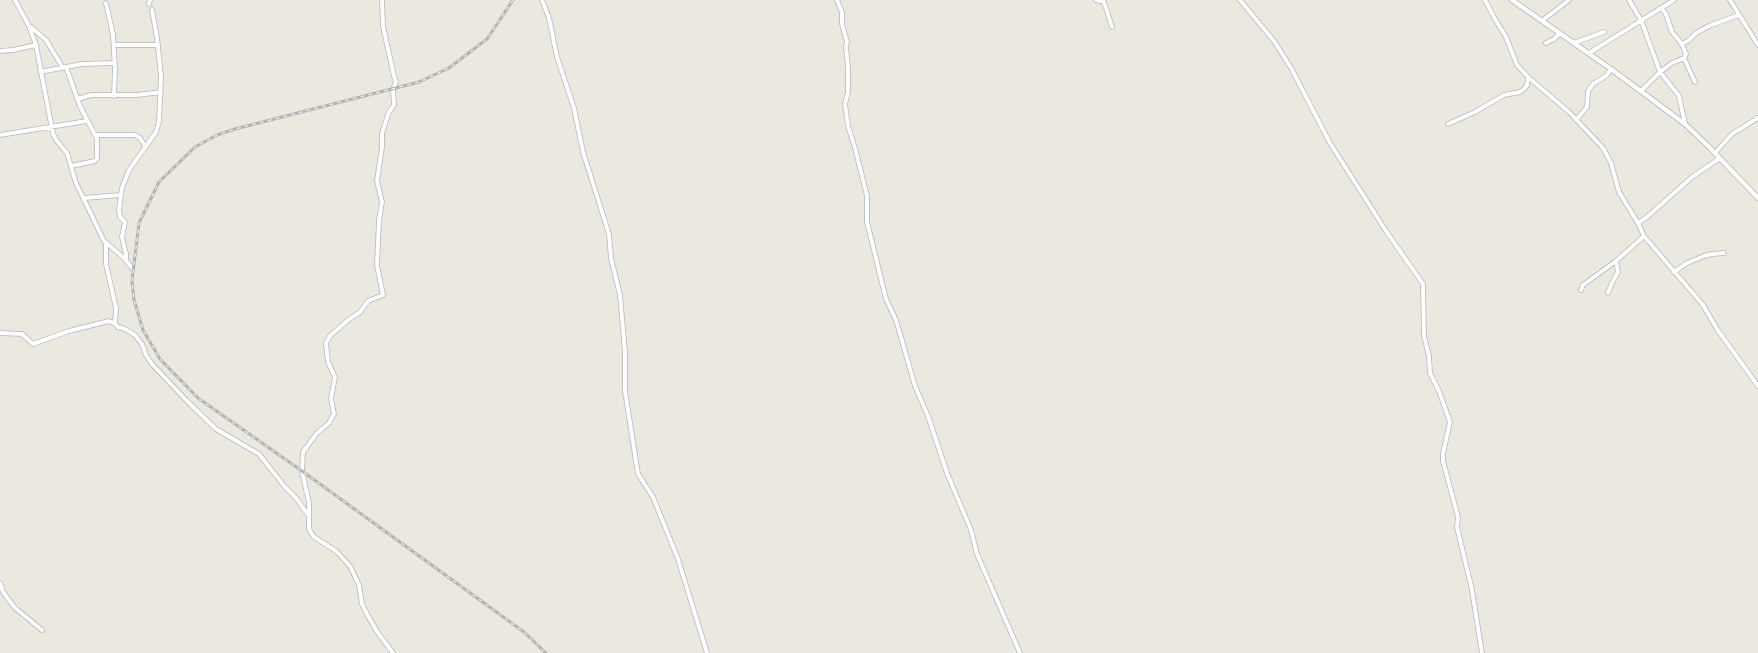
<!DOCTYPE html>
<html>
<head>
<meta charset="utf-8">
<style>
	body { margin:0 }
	canvas { display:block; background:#ebe8df }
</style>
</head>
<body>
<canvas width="1758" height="653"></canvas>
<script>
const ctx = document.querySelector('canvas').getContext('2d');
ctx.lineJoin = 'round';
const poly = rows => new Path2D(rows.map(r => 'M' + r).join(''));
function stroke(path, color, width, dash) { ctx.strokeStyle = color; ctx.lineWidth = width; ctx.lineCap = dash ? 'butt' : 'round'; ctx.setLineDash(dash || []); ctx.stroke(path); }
const minor = poly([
	[15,0,29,26,36,45,53,134,57,141,67,153,76,183,104,241,123,257,132,268],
	[542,0,549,18,557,57,574,108,583,152,609,234,611,258,620,295,625,352,625,391,638,474,653,497,678,559,707,653],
	[837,0,842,12,842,24,847,42,846,47,848,67,848,92,845,104,848,126,855,148,867,196,867,222,886,299,896,320,915,386,928,416,947,473,971,530,977,554,1020,653],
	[1096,0,1104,2,1112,27],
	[1240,0,1274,41,1291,68,1330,143,1386,231,1423,284,1424,336,1429,356,1430,373,1439,391,1450,422,1443,453,1443,461,1458,517,1457,527,1472,590,1482,653],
	[1629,0,1641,20,1660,72,1679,96,1685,124],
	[1730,0,1758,45],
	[106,3,113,35,115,69,114,96],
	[149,4,150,0],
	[1543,20,1569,0],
	[31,27,46,40,63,68],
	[1546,43,1554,39,1560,33],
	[1574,43,1604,32],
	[1681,44,1688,41,1696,33,1711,25,1739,15],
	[114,45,158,45],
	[0,51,13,50,36,45],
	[1589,53,1674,0],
	[1684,58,1695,82],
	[66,67,80,106,97,139,97,158,95,161,71,166],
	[40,72,82,64,114,63],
	[1528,77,1569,112,1603,148,1611,163,1619,192,1638,223,1644,236,1703,305,1717,329,1758,386],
	[1641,91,1660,72,1672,63,1684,58,1686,54,1682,44,1672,32,1666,14,1661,8],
	[78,99,91,95,137,95,161,92],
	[1576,120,1587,107,1588,91,1593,84,1606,76,1611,69],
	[1448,124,1475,112,1504,95,1520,92,1524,89,1527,85,1528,77,1517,65,1506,37,1495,19,1485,0],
	[0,135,87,121],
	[95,135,135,135,140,138,145,146],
	[1715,153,1732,134,1758,118],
	[84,198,121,195],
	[1638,223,1647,217,1692,177,1720,158],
	[106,243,106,264,116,308,115,324],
	[126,259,126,254,122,237,125,222,120,217,119,210,122,188,129,170,156,132,159,122,161,76,157,38,152,10],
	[1674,272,1687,263,1704,256,1712,254,1724,253],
	[1581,290,1583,285,1616,261],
	[1608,293,1612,283,1618,272,1616,261,1644,236],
	[0,333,22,334,33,344,69,331,109,321,114,323,118,327,125,329,135,335,142,344,146,355,152,364,187,401,216,429,259,454,285,487,296,498,309,516,309,529,314,537,336,551,350,566,359,585,362,604,368,616,378,633,393,653],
	[309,516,309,503,302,471,303,452,317,433,329,423,334,414,331,398,335,377,328,362,326,343,330,336,348,320,360,312,368,301,383,295,377,265,379,220,382,202,377,181,382,147,382,133,389,112,394,105,393,90,396,82,394,76,383,26,382,0],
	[0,583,3,592,15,608,42,630]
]);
const tertiary = poly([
	[1512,0,1611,69,1685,124,1709,147,1758,198]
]);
const rail = poly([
	[513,0,487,39,449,68,419,82,235,129,217,135,195,147,159,182,139,223,132,281,134,300,143,330,160,359,198,398,302,471,524,632,546,653]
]);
stroke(minor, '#b2b6ba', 5.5);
stroke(tertiary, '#b2b6ba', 6);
stroke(minor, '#fff', 4);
stroke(tertiary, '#fff', 4.5);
stroke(rail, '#b1b2b2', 3);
stroke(rail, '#fff', 1, [4]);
</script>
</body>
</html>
